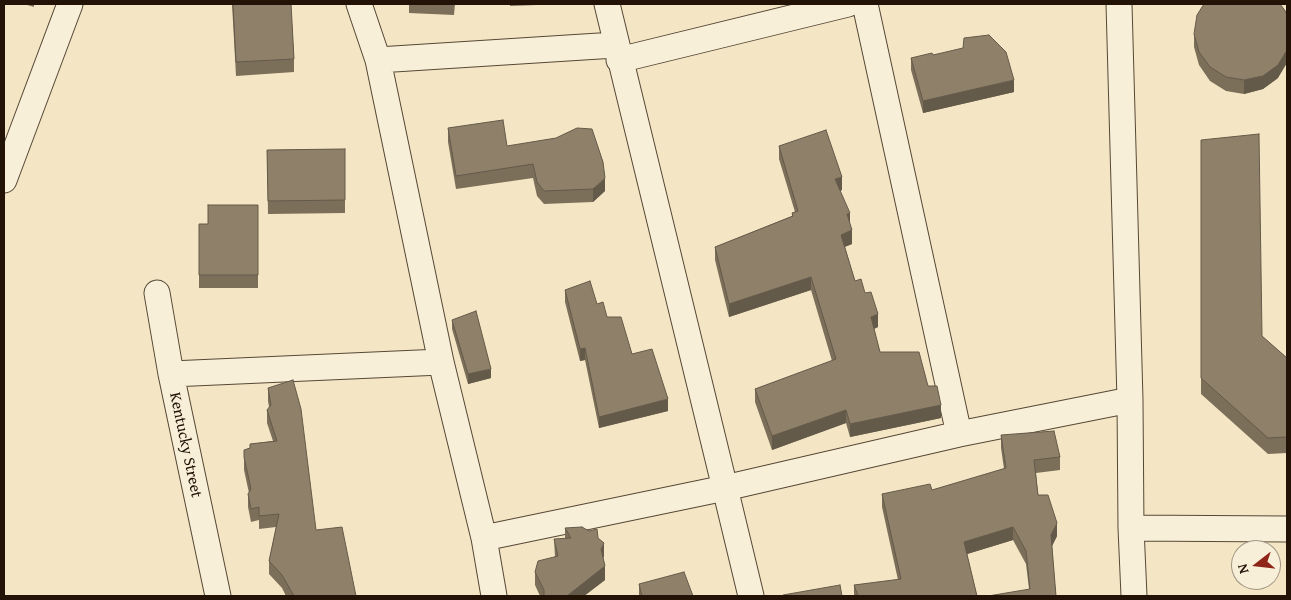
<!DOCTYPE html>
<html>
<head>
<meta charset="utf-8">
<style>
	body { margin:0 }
	#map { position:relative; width:1291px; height:600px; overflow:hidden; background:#f4e6c4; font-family:"Gentium Book Plus",serif }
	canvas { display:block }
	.frame { position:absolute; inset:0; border:5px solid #221306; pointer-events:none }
	.north { position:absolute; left:1231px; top:540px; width:50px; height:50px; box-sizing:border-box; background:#f8efd9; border:1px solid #a29785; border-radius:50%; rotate:254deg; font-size:14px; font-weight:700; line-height:20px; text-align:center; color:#221306 }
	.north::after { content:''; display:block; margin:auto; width:18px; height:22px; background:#8f2418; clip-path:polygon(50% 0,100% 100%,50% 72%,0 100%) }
</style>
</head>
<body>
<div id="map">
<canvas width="1291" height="600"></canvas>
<div class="frame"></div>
<div class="north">N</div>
</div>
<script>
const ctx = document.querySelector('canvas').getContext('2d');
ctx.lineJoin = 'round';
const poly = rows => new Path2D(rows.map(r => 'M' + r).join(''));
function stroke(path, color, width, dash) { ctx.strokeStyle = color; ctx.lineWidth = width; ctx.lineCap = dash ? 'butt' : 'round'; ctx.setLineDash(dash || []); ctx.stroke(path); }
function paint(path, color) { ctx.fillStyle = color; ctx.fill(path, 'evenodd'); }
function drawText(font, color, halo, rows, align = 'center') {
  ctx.font = font + ' "Gentium Book Plus",serif'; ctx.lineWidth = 4; ctx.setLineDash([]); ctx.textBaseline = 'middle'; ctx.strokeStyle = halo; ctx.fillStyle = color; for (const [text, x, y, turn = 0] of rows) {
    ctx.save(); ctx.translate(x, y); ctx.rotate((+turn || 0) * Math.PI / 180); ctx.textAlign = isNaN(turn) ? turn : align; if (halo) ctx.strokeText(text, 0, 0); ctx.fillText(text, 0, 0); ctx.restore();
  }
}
const minor = poly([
	[359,4,378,60,441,362,484,538,494,596],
	[607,4,725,488,959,434,1130,400],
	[865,4,959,434],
	[1119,4,1130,400,1131,528,1134,596],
	[378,60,615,45],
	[619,60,848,4],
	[4,180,70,4],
	[157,293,171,374,218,596],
	[171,374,441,362],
	[1131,528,1287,529],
	[484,538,725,488,751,596]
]);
const wall = poly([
	[24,4,34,4,34,7],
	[232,4,291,4,294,59,294,72,236,76],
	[409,4,455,4,454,15,409,13],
	[510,4,537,4,537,5,510,6],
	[1194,34,1278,78,1263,89,1244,94,1226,91,1210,81,1199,65,1194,47],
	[933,55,1014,92,923,113,911,70,911,58],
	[448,128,507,146,605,191,593,202,544,204,537,196,533,178,456,189,448,142],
	[1201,140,1262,336,1287,358,1287,453,1268,454,1201,394],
	[779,146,842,190,840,191,850,224,852,244,845,247,855,281,878,327,874,329,880,352,928,386,941,418,850,437,846,423,772,450,755,402,755,389,832,361,811,290,729,317,715,260,715,247,792,216,792,213,795,212,779,159],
	[345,149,345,213,268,214,267,150],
	[258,205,258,288,199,288,199,224,208,224],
	[565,290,597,304,607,317,632,354,668,411,599,428,585,360,580,361,565,302],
	[452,320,491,378,468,384,452,329],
	[268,388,316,530,356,596,286,596,282,588,269,574,269,561,276,527,259,529,259,520,251,522,248,507,248,494,249,493,244,470,244,450,250,448,250,444,273,441,267,423,267,410,269,407,268,401],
	[1001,435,1060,457,1060,470,1036,473,1038,495,1057,536,1052,546,1056,596,1029,589,1026,564,1013,540,967,554,977,596,854,596,854,585,898,580,882,507,882,494,932,490,1004,469,1001,448],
	[565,528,598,538,604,556,603,558,605,580,584,596,540,596,535,585,535,572,555,557,554,539,565,539],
	[639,584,693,596,639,596]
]);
const shadedWall = poly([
	[1287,50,1287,63,1278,78,1263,89,1244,94,1244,80],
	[1014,80,1014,92,923,113,923,101],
	[842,177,842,190,835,192,835,179],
	[605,178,605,191,593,202,593,189],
	[850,213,850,227,847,214],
	[852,230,852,244,841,248,841,235],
	[811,277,811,290,729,317,729,304],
	[878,314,878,327,871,330,871,317],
	[585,348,585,360,580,361,580,349],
	[491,369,491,378,468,384,468,374],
	[668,399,668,411,599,428,599,417],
	[941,405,941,418,850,437,850,424],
	[846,410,846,423,772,450,772,436],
	[1057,523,1057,536,1051,548,1051,535],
	[1013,527,1013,540,964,555,964,542],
	[604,543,604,556,601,562,601,549],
	[605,566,605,580,584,596,567,596]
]);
const building = poly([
	[233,4,291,4,294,59,236,62,233,4],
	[1204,4,1280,4,1286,12,1287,16,1287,50,1278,65,1263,76,1244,80,1226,77,1210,67,1199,52,1194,34,1197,15,1204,4],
	[989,35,1006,52,1014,80,923,101,911,58,932,53,933,55,963,48,964,38,989,35],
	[503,120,507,146,556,138,577,128,592,129,603,162,605,178,593,189,544,191,537,182,533,164,456,176,448,128,503,120],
	[826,130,842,177,835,179,850,213,847,214,852,230,841,235,855,281,861,279,865,293,871,292,878,314,871,317,880,352,919,352,928,386,937,386,941,405,850,424,846,410,772,436,755,389,836,359,811,277,729,304,715,247,793,216,792,213,798,211,779,146,826,130],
	[1259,134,1262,336,1287,358,1287,437,1268,438,1201,378,1201,140,1259,134],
	[345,149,345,200,268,201,267,150,345,149],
	[208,205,258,205,258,275,199,275,199,224,208,224,208,205],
	[590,281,597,304,603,302,607,317,621,317,632,354,652,349,668,399,599,417,585,348,580,349,565,290,590,281],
	[476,311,491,369,468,374,452,320,476,311],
	[293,380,301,409,316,530,342,527,356,596,294,596,282,575,269,561,279,514,259,516,259,507,251,509,248,494,251,489,244,457,244,450,250,448,250,444,277,441,267,410,271,405,268,388,293,380],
	[1054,431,1060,457,1034,460,1038,495,1048,495,1057,523,1051,535,1056,596,988,596,1030,589,1026,551,1013,527,964,542,977,596,858,596,854,585,901,579,882,494,930,484,932,490,1006,468,1001,435,1054,431],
	[582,527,589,531,597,529,598,538,604,543,601,549,605,566,567,596,544,596,544,590,535,572,538,561,558,556,554,539,571,538,565,528,582,527],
	[684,572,693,596,642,596,639,584,684,572],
	[840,585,842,596,783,596,783,595,840,585]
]);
const streetNames = [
	["Kentucky Street",185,445,78]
];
stroke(minor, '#564836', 27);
stroke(minor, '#f8efd9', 25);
paint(wall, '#7b6f5a');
paint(shadedWall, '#645a4a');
paint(building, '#8f8169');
stroke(building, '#645a4a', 1);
drawText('16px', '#221306', '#f8efd9', streetNames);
</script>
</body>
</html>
